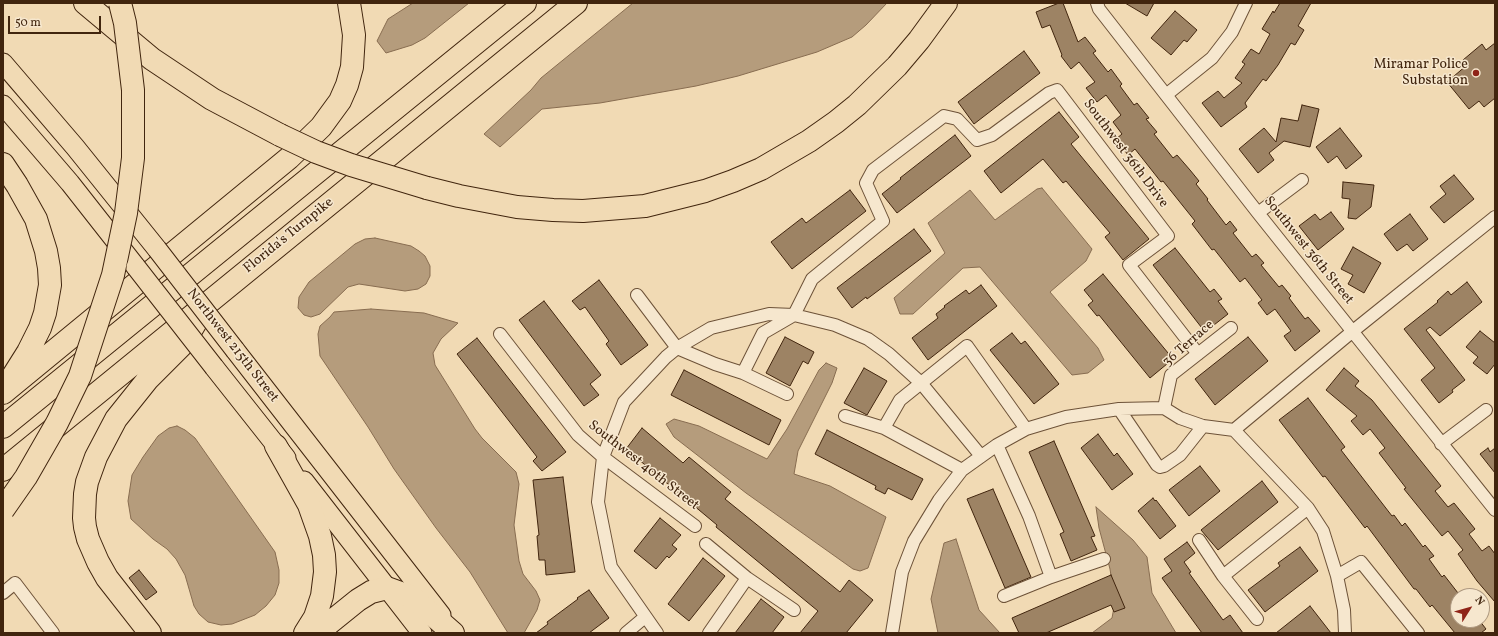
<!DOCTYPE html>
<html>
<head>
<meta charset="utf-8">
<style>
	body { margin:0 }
	#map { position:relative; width:1498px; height:636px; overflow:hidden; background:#f1dab4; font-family:Vollkorn,serif }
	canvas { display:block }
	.frame { position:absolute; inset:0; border:4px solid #41250e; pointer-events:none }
	.north { position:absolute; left:1450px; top:588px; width:40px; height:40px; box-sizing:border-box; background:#f6e7ce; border:1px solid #ae9981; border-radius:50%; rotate:53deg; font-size:11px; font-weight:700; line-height:16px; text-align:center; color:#41250e }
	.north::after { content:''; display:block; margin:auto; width:14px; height:18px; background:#8f2418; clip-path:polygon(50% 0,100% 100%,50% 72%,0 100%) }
	.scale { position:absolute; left:8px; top:16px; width:93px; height:18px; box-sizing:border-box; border:2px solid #41250e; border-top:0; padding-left:5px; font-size:12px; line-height:14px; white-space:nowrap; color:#41250e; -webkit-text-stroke:3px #f6e7ce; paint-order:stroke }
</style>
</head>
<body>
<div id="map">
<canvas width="1498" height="636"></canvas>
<div class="frame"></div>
<div class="north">N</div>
<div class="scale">50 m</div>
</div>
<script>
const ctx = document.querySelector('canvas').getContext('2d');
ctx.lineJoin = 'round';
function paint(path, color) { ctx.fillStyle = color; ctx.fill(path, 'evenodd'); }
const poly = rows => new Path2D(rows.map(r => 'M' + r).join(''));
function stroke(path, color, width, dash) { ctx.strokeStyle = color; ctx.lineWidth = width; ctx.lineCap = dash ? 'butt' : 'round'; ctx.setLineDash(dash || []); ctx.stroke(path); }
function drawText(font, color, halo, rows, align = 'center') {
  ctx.font = font + ' Vollkorn,serif'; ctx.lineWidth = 3; ctx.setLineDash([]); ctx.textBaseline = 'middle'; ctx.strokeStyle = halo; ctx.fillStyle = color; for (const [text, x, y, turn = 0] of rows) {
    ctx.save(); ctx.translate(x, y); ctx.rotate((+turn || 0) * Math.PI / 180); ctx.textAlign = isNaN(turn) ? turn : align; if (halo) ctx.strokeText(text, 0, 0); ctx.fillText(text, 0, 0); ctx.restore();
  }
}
const water = poly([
	[413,3,469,3,425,38,412,45,386,53,377,41,388,19,413,3],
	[633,3,887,3,866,25,852,37,817,52,738,76,696,86,600,103,542,109,500,147,484,134,531,90,541,78,633,3],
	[1042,188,1092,249,1086,261,1050,292,1098,348,1104,360,1088,373,1072,375,980,267,963,268,913,314,900,314,894,298,945,253,928,223,970,190,995,220,1037,189,1042,188],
	[375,238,411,246,419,251,425,256,430,266,430,276,426,284,418,289,405,291,359,284,348,287,320,314,311,317,304,315,298,308,299,297,309,282,355,244,365,239,375,238],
	[371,309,424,313,458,323,441,339,433,353,435,365,475,429,482,438,516,472,519,484,514,525,519,561,523,574,536,591,540,600,537,610,524,633,508,633,470,572,436,528,394,469,368,427,320,356,318,334,320,326,330,317,334,312,371,309],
	[826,363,837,368,832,383,798,451,794,474,830,486,886,517,868,568,860,571,853,569,746,493,674,437,666,424,674,419,699,426,767,459,787,429,819,370,826,363],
	[177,426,185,430,195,438,275,552,279,570,279,583,275,595,266,606,255,615,232,624,221,625,208,622,199,614,194,606,185,575,176,559,167,549,153,539,131,519,128,501,132,475,143,457,158,436,169,428,177,426],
	[1096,507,1133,540,1147,557,1152,593,1176,633,1092,633,1112,618,1115,602,1110,569,1099,528,1096,507],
	[956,539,979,610,1000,633,938,633,931,599,944,543,956,539]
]);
const building = poly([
	[1059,3,1063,3,1078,42,1085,37,1096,51,1093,53,1108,72,1111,69,1122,84,1120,86,1134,105,1137,103,1149,118,1146,119,1157,132,1154,134,1173,158,1177,155,1190,170,1199,181,1196,184,1208,199,1207,200,1226,225,1230,221,1237,230,1233,233,1252,257,1256,254,1264,263,1261,265,1279,287,1282,285,1291,296,1289,298,1305,319,1308,317,1320,331,1295,351,1284,336,1291,331,1275,309,1267,315,1258,303,1262,300,1245,278,1240,282,1214,249,1212,250,1192,224,1195,221,1163,181,1161,182,1135,149,1128,155,1116,139,1122,134,1113,122,1121,115,1106,95,1097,102,1086,88,1095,82,1079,62,1071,69,1061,56,1062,55,1050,25,1042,28,1036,12,1059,3],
	[1125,3,1154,3,1147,16,1125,3],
	[1280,3,1311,3,1298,26,1304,30,1295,45,1291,43,1278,65,1266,81,1263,79,1245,103,1247,107,1221,127,1202,103,1218,91,1224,98,1242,83,1235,78,1245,64,1242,62,1251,49,1259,54,1270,34,1262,29,1273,11,1274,13,1280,3],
	[1175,11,1197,30,1187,42,1184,40,1171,55,1151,38,1175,11],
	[1495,43,1495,98,1484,107,1479,101,1469,109,1447,82,1467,65,1463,60,1482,44,1486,50,1495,43],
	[1024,51,1040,73,974,124,958,102,1024,51],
	[1302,105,1319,109,1310,147,1284,141,1269,153,1274,160,1258,173,1239,149,1264,128,1276,142,1281,118,1298,121,1302,105],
	[1059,112,1079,137,1071,144,1149,239,1123,260,1105,237,1110,233,1066,181,1063,183,1043,159,1001,193,984,171,1059,112],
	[1340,128,1362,156,1346,169,1337,156,1328,163,1316,147,1340,128],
	[955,135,971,156,897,213,882,194,901,179,900,178,955,135],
	[1454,175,1474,199,1444,223,1430,207,1446,194,1440,186,1454,175],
	[1343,182,1374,185,1371,207,1356,219,1348,218,1350,199,1342,198,1343,182],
	[850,190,866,211,792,269,771,242,802,218,806,223,850,190],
	[1331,212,1344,229,1318,250,1299,226,1315,214,1320,220,1331,212],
	[1410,214,1428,239,1413,251,1407,244,1397,251,1384,234,1410,214],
	[914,229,931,251,867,299,866,297,852,308,837,288,914,229],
	[1353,247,1381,263,1364,293,1348,284,1353,275,1341,269,1353,247],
	[1175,248,1210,292,1214,289,1222,299,1218,301,1228,314,1205,332,1153,265,1175,248],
	[1103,274,1173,359,1150,378,1099,315,1097,316,1088,305,1093,301,1084,290,1103,274],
	[599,280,648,345,621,365,606,344,609,341,585,307,580,310,572,301,599,280],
	[1467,282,1482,302,1440,336,1430,327,1426,330,1465,380,1452,390,1453,392,1439,403,1421,380,1435,368,1404,329,1438,302,1437,301,1448,291,1451,295,1467,282],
	[981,285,997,306,928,360,912,338,938,318,936,314,945,307,944,306,966,290,969,294,981,285],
	[544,301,601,375,590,384,599,395,584,406,519,320,544,301],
	[1480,331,1495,343,1495,364,1487,374,1473,363,1478,357,1466,347,1480,331],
	[1012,333,1021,344,1025,341,1059,384,1034,404,990,350,1012,333],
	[785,337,814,352,808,364,803,361,790,386,766,373,785,337],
	[1248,337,1268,361,1215,405,1195,379,1248,337],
	[477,338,566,452,542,471,533,461,537,457,457,354,477,338],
	[864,368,887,381,867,415,844,403,864,368],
	[1344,368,1359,381,1355,386,1372,400,1441,486,1435,491,1448,507,1454,503,1475,529,1469,534,1482,551,1489,546,1495,554,1495,602,1477,581,1458,554,1463,550,1448,531,1442,536,1404,489,1406,488,1379,453,1385,448,1370,429,1363,435,1351,421,1357,416,1326,390,1344,368],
	[684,370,781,420,769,445,671,395,684,370],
	[1308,398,1345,447,1341,450,1392,516,1394,515,1402,526,1405,523,1423,547,1425,545,1434,556,1429,559,1442,577,1444,575,1458,593,1458,620,1479,620,1486,629,1481,633,1455,633,1432,605,1430,607,1416,589,1414,589,1367,526,1365,528,1325,476,1323,477,1279,420,1308,398],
	[642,428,683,463,689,457,731,492,725,499,840,592,849,580,873,600,846,633,800,633,818,611,716,527,717,525,626,449,642,428],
	[827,430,923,479,912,500,888,488,885,494,875,489,876,486,815,454,827,430],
	[1098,434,1114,456,1117,453,1133,474,1112,490,1081,448,1098,434],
	[1054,441,1095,536,1091,537,1097,550,1071,561,1060,534,1064,532,1029,452,1054,441],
	[1488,448,1490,452,1495,448,1495,473,1480,454,1488,448],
	[1200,466,1220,491,1189,516,1169,490,1200,466],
	[563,477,575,572,546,575,545,560,539,560,537,536,539,535,533,480,563,477],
	[1262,481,1278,502,1218,550,1201,530,1262,481],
	[993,489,1031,577,1005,588,967,499,993,489],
	[1153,498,1155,501,1156,500,1176,526,1160,539,1138,511,1153,498],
	[660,518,681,535,672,545,677,549,669,558,667,556,656,569,634,551,660,518],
	[1187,542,1195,553,1184,562,1191,572,1189,573,1223,620,1230,615,1243,633,1202,633,1162,578,1172,571,1164,559,1187,542],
	[1300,547,1318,571,1265,612,1248,590,1280,566,1278,563,1300,547],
	[703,558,725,576,689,621,668,604,703,558],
	[139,570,157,592,146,600,129,578,139,570],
	[1111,575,1125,608,1114,612,1111,605,1046,633,1019,633,1012,618,1111,575],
	[589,590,609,618,589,633,536,633,548,624,547,622,578,599,577,598,589,590],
	[761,599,784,617,772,633,735,633,761,599],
	[1310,606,1331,633,1276,633,1310,606]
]);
const minor = poly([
	[1097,3,1099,9,1258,213,1495,510],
	[1166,95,1212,58,1232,32,1246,3],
	[1258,213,1302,180],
	[637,295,677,348,715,364,743,373,787,394],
	[500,334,578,435,603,457,695,526],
	[743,373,763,333,794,315,812,279,883,221,866,183,873,170,944,116,957,119,977,140,992,135,1049,93,1057,90,1168,236,1129,265,1198,354],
	[1164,408,1171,375,1231,328],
	[1119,409,1157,465,1160,467,1164,466,1180,455,1203,426],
	[845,416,884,428,962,470],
	[884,428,900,400,967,346,1026,429],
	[1234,430,1353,331,1495,217],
	[1234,430,1308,508,1323,531,1337,576,1344,610,1345,633],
	[1441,444,1486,410],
	[997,445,1029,516,1051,577],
	[1199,540,1223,576,1257,619],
	[706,544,747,578,794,610],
	[1223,576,1308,508],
	[1337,576,1361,562,1418,633],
	[3,593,15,583,53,633],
	[1004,596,1051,577,1104,559],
	[626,633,645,617],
	[657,633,611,567,598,502,603,457,624,402,666,357,677,348,711,328,769,314,794,315,835,325,868,339,889,354,921,383,981,456],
	[709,633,747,578],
	[892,633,902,572,914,541,939,500,962,470,997,445,1026,429,1066,417,1119,409,1164,408,1180,418,1203,426,1234,430]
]);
const primary = poly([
	[3,63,75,147,157,249],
	[3,105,70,183,136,267],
	[235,350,441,615],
	[214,367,286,458],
	[304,481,422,633]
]);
const motorway = poly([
	[85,3,152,59,212,99,280,135],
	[3,164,17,185,36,219,46,251,49,268,50,285,45,313,40,328,28,352,11,379],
	[427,188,459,196,517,207,553,210,583,211,645,206,705,191,733,181,761,169,809,141,836,122,857,105,897,66,919,40,946,3],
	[3,393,289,158,321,127,340,101,347,85,352,67,354,35,349,3],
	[3,427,525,3],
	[276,446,309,505,320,536,324,555,325,572,322,596,315,617,305,633],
	[3,470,576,3],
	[150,633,107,578,98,562,88,539,85,527,84,518,85,494,87,482,96,457,116,419,148,379,183,344,199,317],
	[317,633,358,600,371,592,387,588,412,597,453,633]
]);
const primaryBridge = poly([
	[157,249,235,350],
	[136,267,214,367]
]);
const motorwayBridge = poly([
	[280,135,316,152,351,165,427,188],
	[3,510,26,477,57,423,80,376,113,275,126,213,133,158,133,90,125,23,120,3]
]);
const markers = [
	[1476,73,4,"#8f2418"]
];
const poiNames = [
	["Miramar Police",1468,65],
	["Substation",1468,81]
];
const streetNames = [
	["Southwest 36th Drive",1125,154,53],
	["Florida's Turnpike",289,236,-39],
	["Southwest 36th Street",1308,251,51],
	["36 Terrace",1189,344,-41],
	["Northwest 215th Street",232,346,52],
	["Southwest 40th Street",643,466,38]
];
paint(water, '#b59c7c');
stroke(water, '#876c50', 1);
paint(building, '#9d8364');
stroke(building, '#41250e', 1);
stroke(minor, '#6d5238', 14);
stroke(primary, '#41250e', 21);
stroke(motorway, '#41250e', 24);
stroke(minor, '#f6e7ce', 12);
stroke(primary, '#f1dab4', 19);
stroke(motorway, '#f1dab4', 22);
stroke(primaryBridge, '#41250e', 21, []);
stroke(motorwayBridge, '#41250e', 24, []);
stroke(primaryBridge, '#f1dab4', 19);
stroke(motorwayBridge, '#f1dab4', 22);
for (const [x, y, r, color] of markers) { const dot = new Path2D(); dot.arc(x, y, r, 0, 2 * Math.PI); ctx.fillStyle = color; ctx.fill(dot); stroke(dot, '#f6e7ce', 1.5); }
drawText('14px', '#41250e', '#f6e7ce', poiNames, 'right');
drawText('14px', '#41250e', '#f6e7ce', streetNames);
</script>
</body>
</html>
